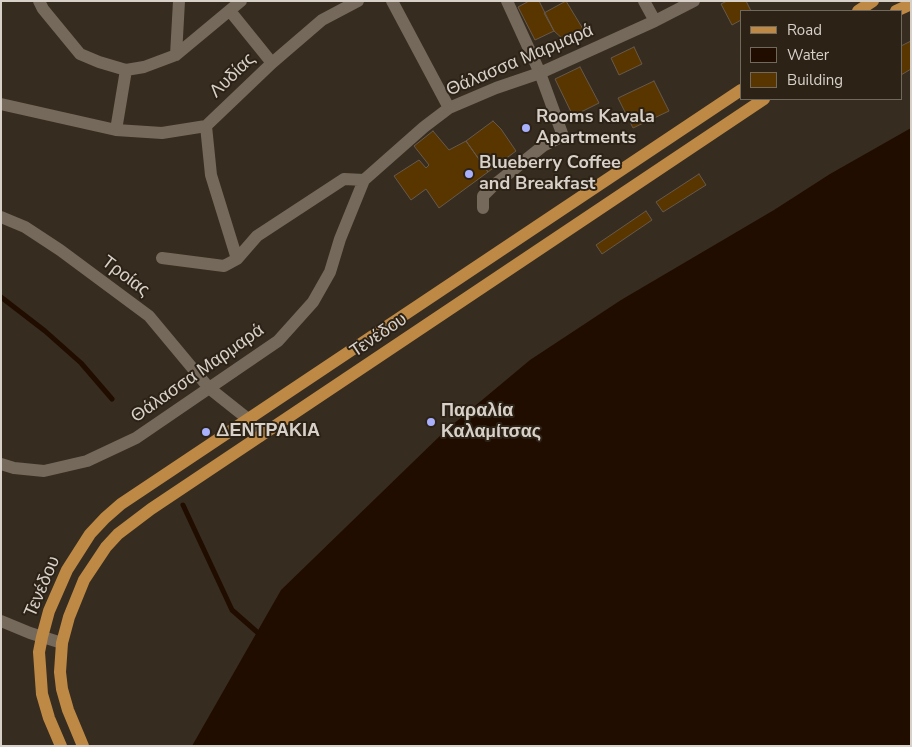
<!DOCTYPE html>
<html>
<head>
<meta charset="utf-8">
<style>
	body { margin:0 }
	#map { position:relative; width:912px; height:747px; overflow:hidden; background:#372c20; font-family:"Nunito Sans",sans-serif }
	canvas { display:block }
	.frame { position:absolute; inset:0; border:2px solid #d8d1c9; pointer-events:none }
	.legend { position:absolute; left:740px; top:10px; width:162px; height:90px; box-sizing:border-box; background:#2c2216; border:1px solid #71685e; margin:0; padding:6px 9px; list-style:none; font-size:15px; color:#d8d1c9 }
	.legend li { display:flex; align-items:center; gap:10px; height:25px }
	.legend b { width:25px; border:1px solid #71685e }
</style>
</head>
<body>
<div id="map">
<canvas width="912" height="747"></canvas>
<div class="frame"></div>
<ul class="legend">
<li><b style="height:6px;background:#be8944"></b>Road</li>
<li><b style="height:14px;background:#200d00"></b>Water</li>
<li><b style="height:14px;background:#593600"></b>Building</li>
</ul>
</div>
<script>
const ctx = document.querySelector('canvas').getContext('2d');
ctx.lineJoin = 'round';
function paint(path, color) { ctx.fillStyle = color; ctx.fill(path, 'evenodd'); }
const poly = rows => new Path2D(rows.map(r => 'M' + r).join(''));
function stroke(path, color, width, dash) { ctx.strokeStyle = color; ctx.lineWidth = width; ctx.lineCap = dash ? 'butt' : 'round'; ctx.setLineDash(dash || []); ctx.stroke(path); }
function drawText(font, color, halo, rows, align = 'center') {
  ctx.font = font + ' "Nunito Sans",sans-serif'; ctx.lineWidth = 4; ctx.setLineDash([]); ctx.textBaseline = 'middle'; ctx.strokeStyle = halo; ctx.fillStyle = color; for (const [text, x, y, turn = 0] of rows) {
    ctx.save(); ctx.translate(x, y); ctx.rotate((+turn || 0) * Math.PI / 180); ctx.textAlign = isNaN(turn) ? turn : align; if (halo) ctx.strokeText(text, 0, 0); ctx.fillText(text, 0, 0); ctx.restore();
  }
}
const water = poly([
	[911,128,911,746,192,746,281,590,445,431,530,360,621,300,774,210,830,174]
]);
const stream = poly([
	[1,297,45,331,81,363,112,399],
	[183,505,232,610,257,632]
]);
const building = poly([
	[529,1,539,1,554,31,535,40,518,7,529,1],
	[566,1,583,29,564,40,554,31,544,13,566,1],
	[727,1,746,1,751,11,741,11,741,20,732,25,721,4,727,1],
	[911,41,911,69,901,75,901,46,911,41],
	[634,47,642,64,619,75,611,58,634,47],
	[580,67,599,103,573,116,555,79,580,67],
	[654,81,669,111,633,128,618,98,654,81],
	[493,121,501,129,516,151,488,172,466,141,493,121],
	[433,131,449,150,466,141,488,172,439,208,426,189,411,200,394,176,419,160,426,168,429,165,414,146,433,131],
	[699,174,706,185,663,212,656,202,699,174],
	[646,211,652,220,602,254,596,245,646,211]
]);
const minor = poly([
	[39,1,43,9,80,54,99,62,126,70,144,67,176,55,241,1],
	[392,1,449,108],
	[644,1,655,21],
	[230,11,272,63],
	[176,55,179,1],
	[1,104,116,130,162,133,206,126,272,63,322,20,358,1],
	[206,126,211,175,237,259],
	[116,130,126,70],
	[483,208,483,196,493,186,543,146,563,136,540,73,507,1],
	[1,217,25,227,60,250,149,316,209,388,248,419,260,436],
	[162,258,224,266,237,259,257,236,344,179,364,180],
	[1,464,14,468,44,471,87,461,136,438,278,341,313,302,330,272,340,239,364,180,424,127,449,108,496,88,540,73,655,21,694,1],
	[1,621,30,633,62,643]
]);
const major = poly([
	[858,11,873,1],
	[896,11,911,4],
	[61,746,49,718,42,694,39,652,42,637,49,611,67,570,90,534,105,518,121,504,741,90],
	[83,746,68,710,62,689,60,672,62,643,69,617,84,580,106,547,118,534,151,509,764,99]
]);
const markers = [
	[526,128,5,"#a9b0fc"],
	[469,174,5,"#a9b0fc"],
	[431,422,5,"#a9b0fc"],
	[206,432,5,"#a9b0fc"]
];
const streetNames = [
	["Θάλασσα Μαρμαρά",520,61,-23],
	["Λυδίας",233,76,-44],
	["Τροίας",125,277,37],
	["Τενέδου",379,336,-34],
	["Θάλασσα Μαρμαρά",198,374,-35],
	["Τενέδου",43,587,-67]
];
const poiNames = [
	["Rooms Kavala",536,118],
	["Apartments",536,139],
	["Blueberry Coffee",479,164],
	["and Breakfast",479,185],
	["Παραλία",441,412],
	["Καλαμίτσας",441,433],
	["ΔΕΝΤΡΑΚΙΑ",216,432]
];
paint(water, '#200d00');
stroke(stream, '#200d00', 5);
paint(building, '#593600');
stroke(building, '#66594c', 1);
stroke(minor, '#75695b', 12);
stroke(major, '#be8944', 12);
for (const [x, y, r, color] of markers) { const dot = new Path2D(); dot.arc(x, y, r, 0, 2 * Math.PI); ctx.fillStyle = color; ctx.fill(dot); stroke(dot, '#2c2216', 2); }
drawText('18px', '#d8d1c9', '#2c2216', streetNames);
drawText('bold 18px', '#d8d1c9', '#2c2216', poiNames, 'left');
</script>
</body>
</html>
